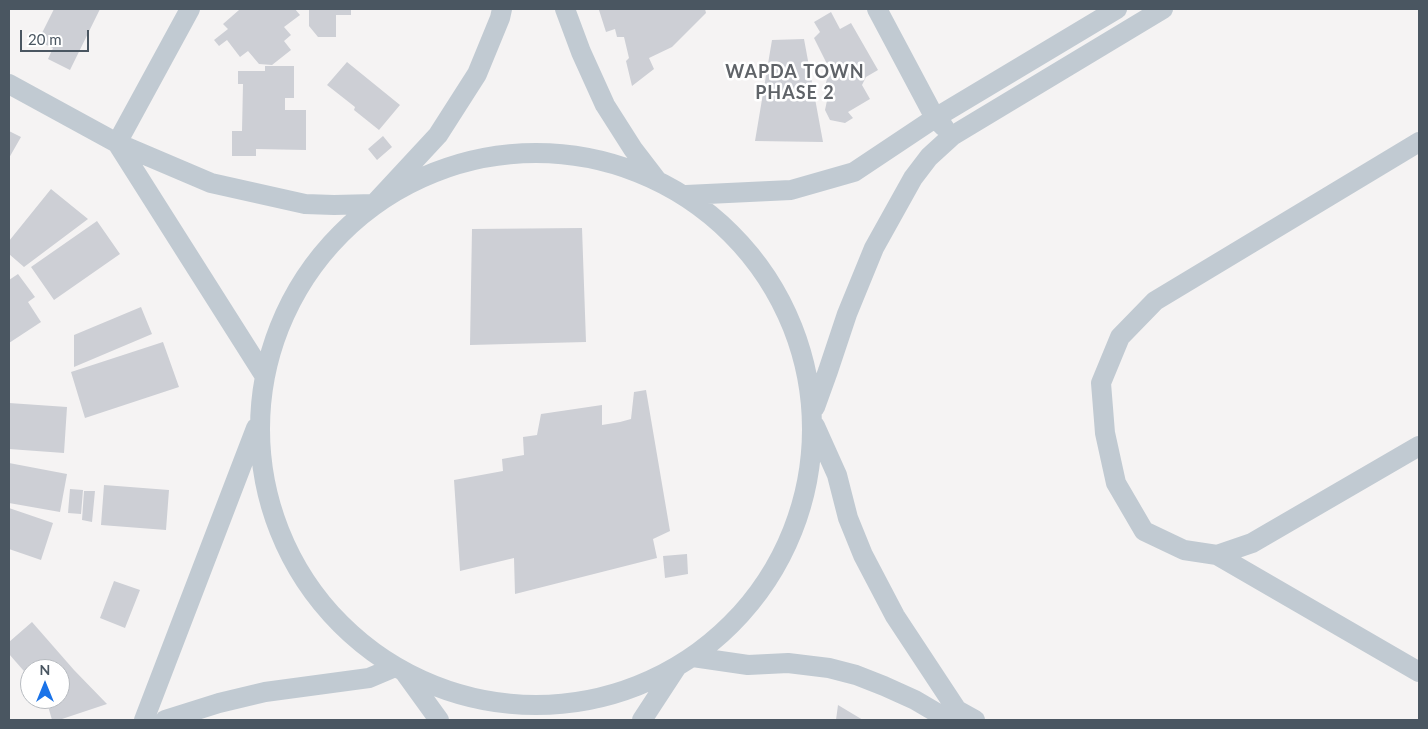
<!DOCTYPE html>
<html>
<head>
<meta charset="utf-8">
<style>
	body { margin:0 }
	#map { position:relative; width:1428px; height:729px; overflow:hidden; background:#f5f3f3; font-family:Lato,sans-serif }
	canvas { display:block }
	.frame { position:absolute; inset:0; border:10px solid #4a5661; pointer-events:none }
	.north { position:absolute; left:20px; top:659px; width:50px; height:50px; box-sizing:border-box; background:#fff; border:1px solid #b7bbc0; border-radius:50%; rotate:0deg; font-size:14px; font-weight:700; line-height:20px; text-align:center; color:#4a5661 }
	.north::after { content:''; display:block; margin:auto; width:18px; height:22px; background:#1a73e8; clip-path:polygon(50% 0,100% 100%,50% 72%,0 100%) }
	.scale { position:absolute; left:20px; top:30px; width:69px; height:22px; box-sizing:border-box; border:2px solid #4a5661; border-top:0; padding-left:6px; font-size:15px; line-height:18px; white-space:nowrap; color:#4a5661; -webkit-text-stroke:4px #fff; paint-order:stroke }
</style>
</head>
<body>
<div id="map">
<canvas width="1428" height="729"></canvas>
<div class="frame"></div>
<div class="north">N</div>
<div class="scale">20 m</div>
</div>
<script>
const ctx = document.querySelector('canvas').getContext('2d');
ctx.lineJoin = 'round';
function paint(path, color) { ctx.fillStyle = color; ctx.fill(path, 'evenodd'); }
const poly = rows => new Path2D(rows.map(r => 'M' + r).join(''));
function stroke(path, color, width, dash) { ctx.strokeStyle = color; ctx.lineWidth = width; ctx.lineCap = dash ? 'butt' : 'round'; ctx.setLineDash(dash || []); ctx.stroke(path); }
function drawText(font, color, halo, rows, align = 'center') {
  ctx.font = font + ' Lato,sans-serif'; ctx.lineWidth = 5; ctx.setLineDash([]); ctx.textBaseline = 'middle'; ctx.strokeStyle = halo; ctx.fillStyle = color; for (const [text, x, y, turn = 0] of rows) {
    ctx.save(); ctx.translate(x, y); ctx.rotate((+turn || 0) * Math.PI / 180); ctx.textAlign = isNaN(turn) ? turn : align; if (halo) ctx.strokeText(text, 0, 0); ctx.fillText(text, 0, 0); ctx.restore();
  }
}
const building = poly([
	[54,9,100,9,70,70,48,59,53,48,38,41],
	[238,9,295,9,300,15,284,27,291,35,284,41,291,50,272,65,259,64,248,51,240,57,227,40,219,46,214,40,228,29,223,24,239,10],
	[309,9,351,9,351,15,336,15,336,37,318,37,309,26],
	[605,9,705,9,706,13,672,47,649,58,654,69,632,86,626,61,629,58,624,37,617,37,615,29,606,32,599,10],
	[831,12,840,29,851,23,878,70,866,77,862,85,870,99,848,112,853,118,845,123,830,120,825,110,828,96,824,90,827,79,824,73,828,66,814,38,820,32,814,22],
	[804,39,823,142,755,141,772,40],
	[347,62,400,105,379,130,354,110,355,107,327,85],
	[265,66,294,66,294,98,285,98,285,110,306,110,306,150,256,149,256,156,232,156,232,131,242,131,243,84,238,84,238,71,265,71],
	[9,131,21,137,9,158],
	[383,136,392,147,377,160,368,149],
	[51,189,88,219,24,267,9,254,9,241],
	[97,221,120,254,54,300,31,267],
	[582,228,586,342,470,345,472,229],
	[18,274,35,297,28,302,41,322,9,343,9,280],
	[141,307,152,334,74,367,74,335],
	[163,342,179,387,85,418,71,372],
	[646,390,670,531,653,539,657,558,515,594,514,558,460,571,454,480,503,471,502,459,524,455,523,437,537,435,541,414,602,405,602,425,620,422,631,419,634,392],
	[9,403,67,407,64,453,9,449],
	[9,463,67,474,60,512,9,503],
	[104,485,169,490,166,530,101,525],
	[70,489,83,490,81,514,68,513],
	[84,491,95,491,92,522,82,520],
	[9,508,53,523,41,560,9,549],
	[687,554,688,574,665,578,663,556],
	[114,581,140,590,125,628,100,618],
	[32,622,74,670,107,704,59,720,52,720,46,699,60,699,60,669,30,669,30,678,9,654,9,642],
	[838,705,863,720,836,720]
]);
const minor = poly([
	[190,9,117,143,211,183,305,204,334,205,374,204,438,135,477,74,500,18,502,9],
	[565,9,581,52,605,105,633,149,656,179],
	[877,9,935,118,944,127],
	[9,84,117,143,264,375],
	[1419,142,1155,301,1120,337,1101,383,1105,433,1116,483,1144,531,1184,550,1217,555,1419,672],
	'260 429a276 276 0 1 1 552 0a276 276 0 1 1-552 0Z',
	[686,195,791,190,854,172,935,118,1117,9],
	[815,407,828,371,847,314,874,248,913,178,929,157,952,136,1163,9],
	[815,426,837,475,848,518,863,555,895,616,957,710,975,720],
	[1217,555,1252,543,1419,446],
	[693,657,748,665,788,663,829,668,856,675,884,686,915,700,949,720],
	[405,673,439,720],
	[144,720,256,428],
	[165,720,219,703,265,692,369,678,395,667],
	[642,720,676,668]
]);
const districtNames = [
	["WAPDA TOWN",795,72],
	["PHASE 2",795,93]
];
paint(building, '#cdcfd5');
stroke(minor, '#c1cad2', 20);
ctx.letterSpacing = '1px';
drawText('bold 18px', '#5f6368', '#fff', districtNames);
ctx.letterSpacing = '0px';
</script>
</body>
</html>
